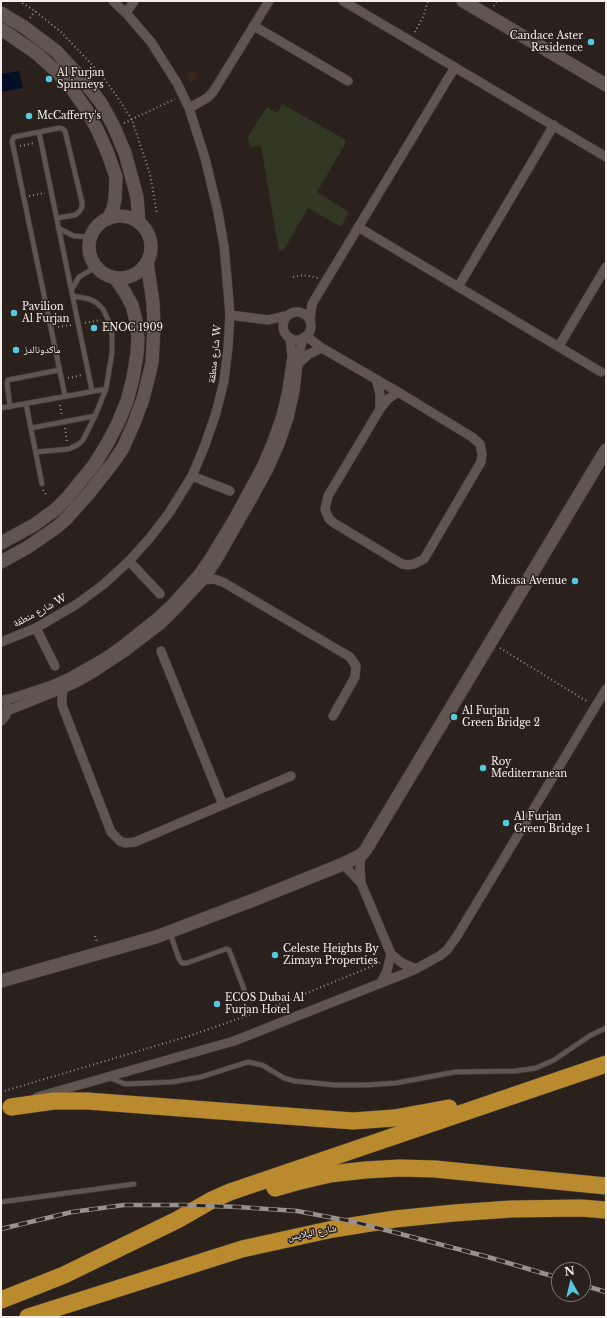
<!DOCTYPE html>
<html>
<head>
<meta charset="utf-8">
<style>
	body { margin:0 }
	#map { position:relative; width:607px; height:1318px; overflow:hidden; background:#2a211c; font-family:"Libre Baskerville",serif }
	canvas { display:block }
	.frame { position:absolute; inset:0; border:2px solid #f5efeb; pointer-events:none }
	.north { position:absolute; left:551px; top:1262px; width:40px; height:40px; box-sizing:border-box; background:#2a211c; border:1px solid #7b736f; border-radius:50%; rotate:352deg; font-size:11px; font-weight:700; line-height:16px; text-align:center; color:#f5efeb }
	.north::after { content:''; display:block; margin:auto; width:14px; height:18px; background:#54cade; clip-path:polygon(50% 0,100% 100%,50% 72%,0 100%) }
</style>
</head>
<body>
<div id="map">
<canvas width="607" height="1318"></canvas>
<div class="frame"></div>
<div class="north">N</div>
</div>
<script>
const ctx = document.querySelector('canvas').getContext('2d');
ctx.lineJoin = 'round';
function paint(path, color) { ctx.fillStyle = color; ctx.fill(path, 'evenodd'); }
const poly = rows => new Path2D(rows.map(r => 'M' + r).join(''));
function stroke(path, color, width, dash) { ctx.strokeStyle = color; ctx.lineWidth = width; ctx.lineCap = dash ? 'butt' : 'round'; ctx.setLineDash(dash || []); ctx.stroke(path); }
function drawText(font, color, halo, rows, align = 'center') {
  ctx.font = font + ' "Libre Baskerville","Noto Naskh Arabic",serif'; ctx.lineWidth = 3; ctx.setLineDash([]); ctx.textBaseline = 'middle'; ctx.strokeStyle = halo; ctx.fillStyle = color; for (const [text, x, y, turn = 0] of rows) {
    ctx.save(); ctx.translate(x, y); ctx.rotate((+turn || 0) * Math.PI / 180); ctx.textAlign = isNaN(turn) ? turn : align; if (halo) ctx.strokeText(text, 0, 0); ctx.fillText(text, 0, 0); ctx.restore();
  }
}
const built = poly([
	[192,70,198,77,191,83,185,75]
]);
const green = poly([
	[282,104,346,140,344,146,317,192,349,212,341,227,308,208,284,250,279,251,261,146,250,147,248,137,267,107,277,113]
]);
const water = poly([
	[19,71,23,88,1,92,1,74]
]);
const path = poly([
	[19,1,35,11,61,32,99,72,116,95,132,120,150,174,157,214],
	[494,6,497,1],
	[30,18,35,11],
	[415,32,423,17,428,1],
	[124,123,175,99],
	[20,146,34,143],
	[29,196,45,193],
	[293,277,303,275,318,278],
	[85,323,101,320],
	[58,327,71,325],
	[68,378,82,375],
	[60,405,62,416],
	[65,428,67,442],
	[43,490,47,496],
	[500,648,588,702],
	[95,936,97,942],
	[1,1092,189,1036,275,1006,380,963]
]);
const lane = poly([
	[39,132,92,391],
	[57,218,75,215,79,212,82,207,82,202,65,131,63,129,59,128,14,137,12,141,65,396],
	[60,229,74,236,90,237],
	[72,289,79,277,91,270,98,269],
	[26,404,42,484],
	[10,407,7,383,8,380,59,370],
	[1,408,106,389],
	[31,428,95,416],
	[36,452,69,449,79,444,83,440,95,416,106,389,112,353,112,335,109,322,103,309,97,303,89,299,73,296],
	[170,933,179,959,182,963,187,963,226,949,229,950,244,989],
	[110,1078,125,1084,172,1082,201,1077,248,1062,262,1065,284,1078,294,1081,335,1085,366,1085,396,1083,455,1072,515,1071,536,1068,554,1060,591,1035,606,1028],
	[1,1202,134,1184]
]);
const street = poly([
	[343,1,606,157],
	[126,13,134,1],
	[254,26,348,81],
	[189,108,207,98,213,92,269,1],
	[358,227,601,372],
	[458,287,554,125],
	'283 326a14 14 0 1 1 28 0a14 14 0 1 1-28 0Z',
	[230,315,268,320,285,316],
	[310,320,312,304,455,67],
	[306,336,322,348,398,392,472,437,480,444,482,454,481,462,424,559,414,564,408,565,402,564,334,523,329,519,325,509,328,496,380,409,388,399,398,392],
	[559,346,606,267],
	[298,364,309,354,322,348],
	[376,379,380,394,380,409],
	[192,476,230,491],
	[129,561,160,594],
	[204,580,214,579,223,582,350,657,356,666,355,677,333,716],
	[36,628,55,666],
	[1,642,36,628,77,604,104,584,129,561,149,539,169,513,192,476,205,445,216,413,224,381,228,348,230,315,227,279,224,246,218,212,205,158,189,108,177,83,151,42,126,13,113,1],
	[161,651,223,805],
	[64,688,62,696,62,705,111,832,120,841,125,843,135,842,291,776],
	[4,700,13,698,52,685,70,677,105,657,122,645,156,618,171,604,197,575,209,558,235,515,262,465,272,441,281,416,287,390,292,356,290,339],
	[7,711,74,684,92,674,127,651,162,624,177,609,204,580,216,563,252,500,269,469,280,444,289,418,295,391,299,355,303,338],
	[1,721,6,715,7,706],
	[343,864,361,883,391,954,402,963,416,969],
	[361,883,360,866,361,855],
	[381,983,387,971,391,954],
	[37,1097,234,1041,381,983,416,969,441,955,447,950,457,936,606,689]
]);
const secondary = poly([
	[463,1,606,85],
	[1,13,24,27,56,51,84,81,101,103,114,127,125,153,137,197,139,223],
	[1,29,36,53,55,70,72,89,86,109,98,131,108,154,116,177,115,199,113,209,108,219],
	'89 247a31 31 0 1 1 62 0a31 31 0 1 1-62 0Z',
	[1,543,34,525,56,509,67,498,94,465,107,444,118,423,127,401,133,378,137,354,138,337,136,321,132,305,124,291,115,278],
	[1,562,28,547,57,527,66,519,90,492,112,464,123,448,134,423,143,399,152,363,154,326,153,303,147,262],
	[1,981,156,937,256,899,343,864,361,855,365,851,606,450]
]);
const highway = poly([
	[11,1107,54,1101,87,1101,353,1121,394,1118,449,1108],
	[275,1188,296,1182,330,1174,365,1170,400,1168,435,1169,606,1186],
	[1,1300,64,1275,177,1220,212,1200,230,1192,606,1064],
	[28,1317,242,1249,333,1229,395,1219,454,1213,511,1209,581,1208,606,1210]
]);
const rail = poly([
	[1,1229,72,1212,124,1205,185,1205,238,1207,297,1211,355,1222,488,1257,559,1278],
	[583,1285,606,1292]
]);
const markers = [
	[591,42,4,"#54cade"],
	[49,79,4,"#54cade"],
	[29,116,4,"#54cade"],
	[14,313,4,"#54cade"],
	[94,328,4,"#54cade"],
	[16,350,4,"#54cade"],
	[575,581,4,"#54cade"],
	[454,717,4,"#54cade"],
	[483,768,4,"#54cade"],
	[506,823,4,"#54cade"],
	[275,955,4,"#54cade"],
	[217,1004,4,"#54cade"]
];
const poiNames = [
	["Candace Aster",583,36,"right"],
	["Residence",583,48,"right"],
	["Al Furjan",57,73],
	["Spinneys",57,85],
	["McCafferty's",37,116],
	["Pavilion",22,307],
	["Al Furjan",22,319],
	["ENOC 1909",102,328],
	["ماكدونالدز",24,350],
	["Micasa Avenue",567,581,"right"],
	["Al Furjan",462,711],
	["Green Bridge 2",462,723],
	["Roy",491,762],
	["Mediterranean",491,774],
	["Al Furjan",514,817],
	["Green Bridge 1",514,829],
	["Celeste Heights By",283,949],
	["Zimaya Properties",283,961],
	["ECOS Dubai Al",225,998],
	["Furjan Hotel",225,1010]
];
const streetNames = [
	["شارع منطقة W",215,354,-84],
	["شارع منطقة W",40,611,-28],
	["شارع اليلايس",312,1233,-11]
];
paint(built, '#35261d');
paint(green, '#323723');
paint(water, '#040f27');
stroke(lane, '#453d38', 6);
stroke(street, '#453d38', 10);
stroke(secondary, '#453d38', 14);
stroke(highway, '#453d38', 18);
stroke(path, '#968f8a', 2, [1, 3]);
stroke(lane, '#60554f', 4.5);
stroke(street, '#60554f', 9);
stroke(secondary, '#60554f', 13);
stroke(highway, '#ba8b2e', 17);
stroke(rail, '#99918d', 4.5);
stroke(rail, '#2a211c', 3, [9]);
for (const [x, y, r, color] of markers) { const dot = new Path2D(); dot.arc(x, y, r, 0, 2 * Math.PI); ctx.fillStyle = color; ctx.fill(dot); stroke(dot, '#2a211c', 1.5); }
drawText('10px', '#f5efeb', '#2a211c', poiNames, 'left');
drawText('10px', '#f5efeb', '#2a211c', streetNames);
</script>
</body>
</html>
